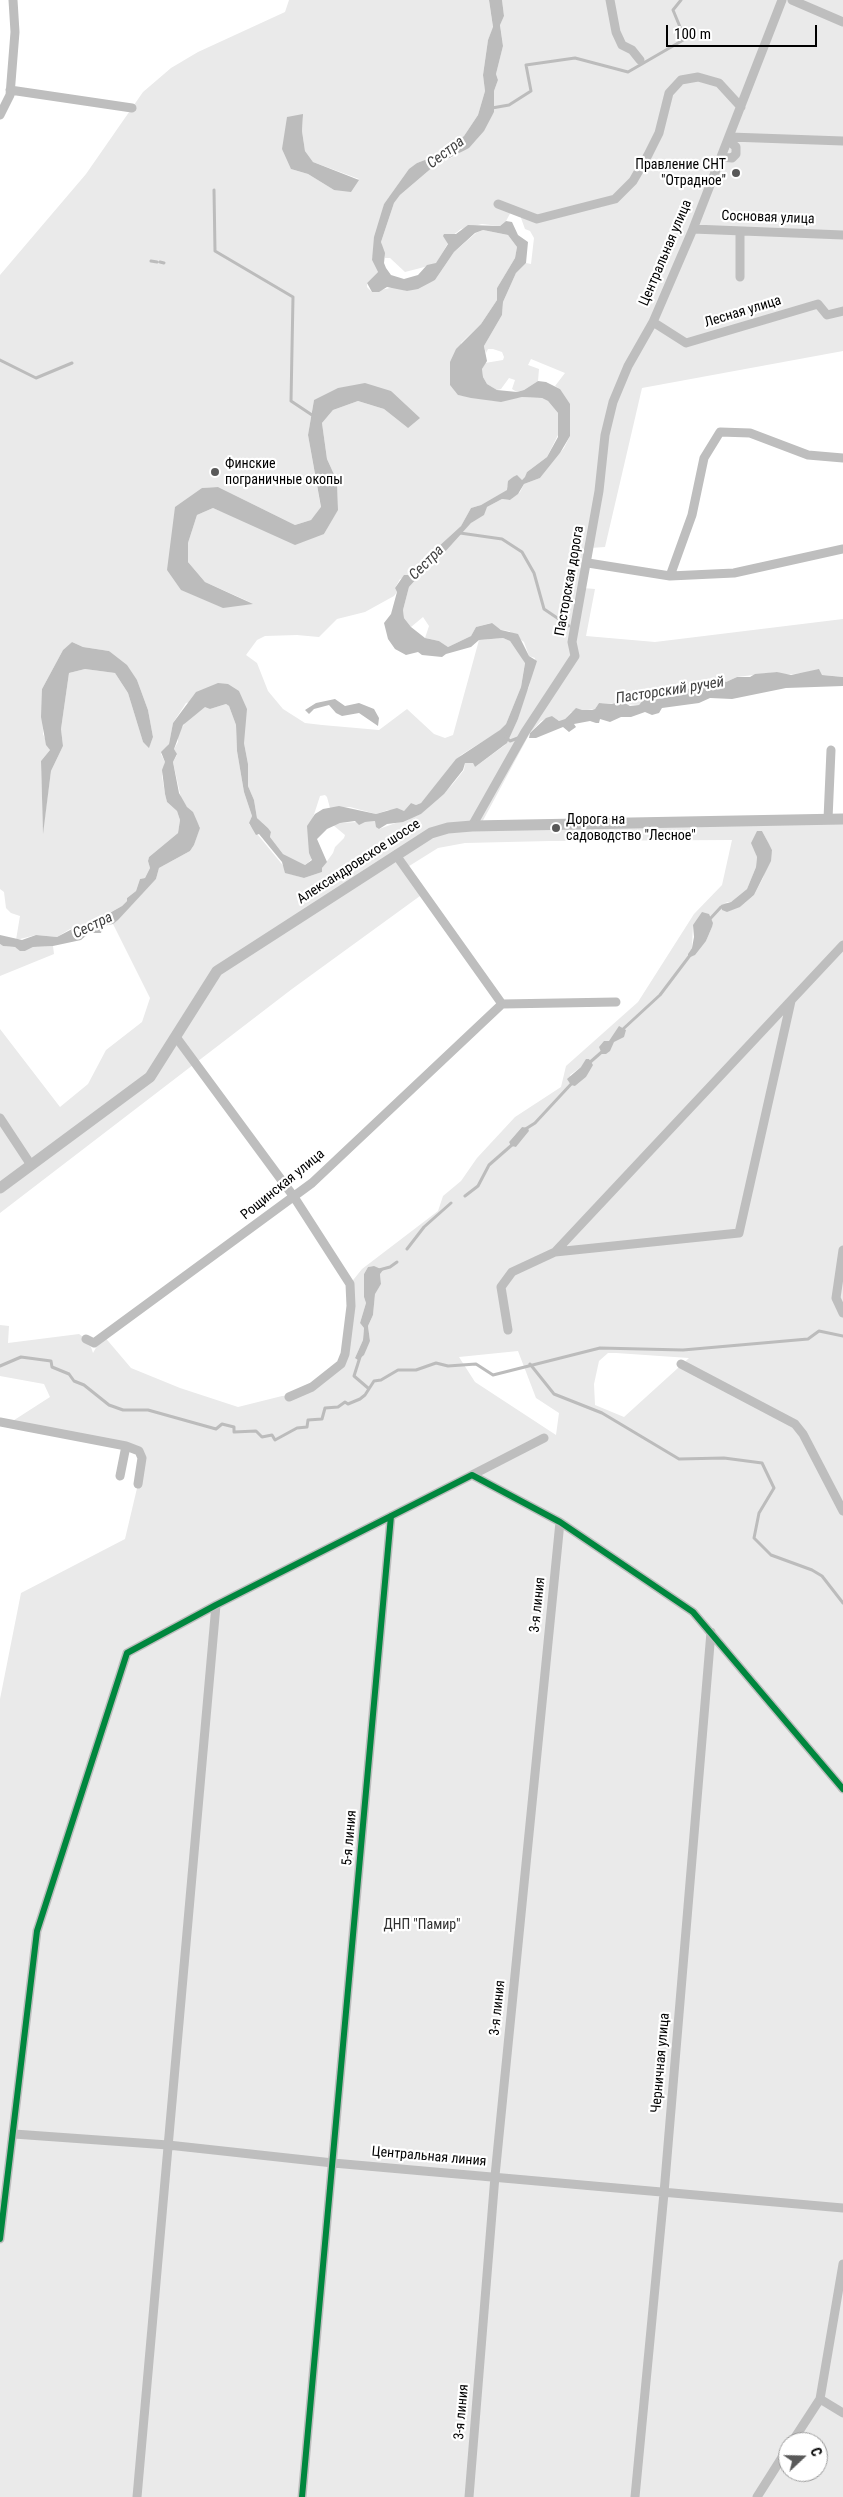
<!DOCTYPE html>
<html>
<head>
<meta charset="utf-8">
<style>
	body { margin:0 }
	#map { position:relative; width:843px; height:2497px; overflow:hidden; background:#fff; font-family:"Roboto Condensed",sans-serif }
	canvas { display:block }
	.north { position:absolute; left:778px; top:2432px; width:50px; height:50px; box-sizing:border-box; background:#fff; border:1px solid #999; border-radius:50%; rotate:69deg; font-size:14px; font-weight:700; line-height:20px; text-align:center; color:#000 }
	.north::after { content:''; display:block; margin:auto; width:18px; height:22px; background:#595959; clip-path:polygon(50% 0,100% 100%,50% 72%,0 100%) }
	.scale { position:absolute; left:666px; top:25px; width:151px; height:22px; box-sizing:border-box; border:2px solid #000; border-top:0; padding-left:6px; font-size:15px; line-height:18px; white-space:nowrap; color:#000; -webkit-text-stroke:4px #fff; paint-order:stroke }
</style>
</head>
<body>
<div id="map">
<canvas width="843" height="2497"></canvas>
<div class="north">С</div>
<div class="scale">100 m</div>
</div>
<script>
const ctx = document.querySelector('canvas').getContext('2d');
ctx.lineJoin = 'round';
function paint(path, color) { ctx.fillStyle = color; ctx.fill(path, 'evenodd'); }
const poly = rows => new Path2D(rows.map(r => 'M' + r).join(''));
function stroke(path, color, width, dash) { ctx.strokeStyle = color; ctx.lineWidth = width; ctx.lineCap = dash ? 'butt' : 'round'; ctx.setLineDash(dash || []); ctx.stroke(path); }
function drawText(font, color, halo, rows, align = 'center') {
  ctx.font = font + ' "Roboto Condensed",sans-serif'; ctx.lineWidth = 4.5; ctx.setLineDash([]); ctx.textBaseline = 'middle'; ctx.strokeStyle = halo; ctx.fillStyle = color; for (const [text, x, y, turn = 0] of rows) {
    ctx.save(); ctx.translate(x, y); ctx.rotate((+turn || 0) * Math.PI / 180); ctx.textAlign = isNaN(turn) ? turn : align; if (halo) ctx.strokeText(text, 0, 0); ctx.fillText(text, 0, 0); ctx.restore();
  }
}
const green = poly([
	[289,0,489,0,493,28,488,40,483,75,485,91,478,115,464,136,443,153,417,163,384,204,372,260,378,272,367,283,367,287,372,292,394,287,407,291,435,280,454,252,476,233,483,230,508,235,517,247,515,258,497,288,497,300,481,324,461,343,458,395,496,401,522,397,542,398,548,401,558,413,559,433,547,457,527,472,526,477,522,480,513,477,507,487,508,490,481,505,471,508,461,526,415,568,411,575,400,579,395,588,397,592,394,596,365,612,337,619,319,637,297,635,265,636,257,640,246,655,257,663,268,691,283,709,305,723,322,725,379,730,407,709,434,734,445,738,453,735,479,640,503,638,510,641,525,662,521,687,506,724,501,730,461,755,421,803,416,805,411,803,404,811,388,810,376,814,350,807,330,808,327,797,325,795,320,796,308,833,312,859,305,865,283,854,270,837,271,832,268,828,257,818,254,800,248,786,248,764,244,743,239,691,186,703,173,723,169,744,161,754,165,762,162,776,165,794,167,802,177,811,180,820,178,833,149,857,148,861,150,868,145,878,140,879,136,891,127,898,127,901,122,906,77,931,70,929,57,937,36,935,16,940,20,916,11,913,6,908,4,892,0,889,0,275,86,174,143,92,171,68,198,52,285,12],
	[303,114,302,131,305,151,313,162,359,179,334,190,308,174,291,169],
	[391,391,408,428,384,409,358,401,333,410,322,423,327,459,337,481,338,509,324,534,233,516,213,508,197,515,188,543,188,562,205,582,252,603,167,570,202,488,218,487,295,525,311,520,321,508,308,435,314,400],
	[72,642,83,647,109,651,137,680,148,710,153,737,149,747,143,742,128,693,115,673,85,669,69,673,61,729,63,746,51,771,43,831,41,761,50,750,43,734,42,689,63,650],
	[502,0,843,0,843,351,642,388,605,547,590,548,583,588,595,589,586,636,655,642,843,619,843,677,803,673,784,675,777,672,737,677,726,682,712,682,703,686,694,684,682,694,658,699,652,697,639,705,599,703,595,709,571,712,565,719,559,721,552,716,541,721,530,733,480,826,843,819,843,2497,0,2497,0,1699,21,1593,125,1539,138,1484,139,1451,8,1424,50,1397,44,1384,0,1376,0,1325,9,1326,8,1343,79,1334,86,1339,85,1343,91,1347,93,1353,97,1346,96,1342,103,1335,131,1368,180,1388,238,1407,282,1396,294,1395,341,1364,350,1284,362,1269,438,1211,443,1196,461,1181,477,1158,515,1117,561,1087,566,1066,638,1002,694,914,722,885,732,840,550,841,465,843,438,848,406,868,420,896,292,989,0,1213,0,1122,31,1158,0,1114,0,1029,60,1107,88,1084,106,1050,142,1022,150,998,113,924,156,879,159,868,190,851,194,845,200,827,181,798,173,762,177,755,174,749,178,742,178,733,188,719,205,706,210,709,226,704,229,706,236,725,237,751,244,792,252,816,249,824,290,874,304,878,322,872,322,868,333,853,335,847,344,838,345,835,333,825,340,823,376,821,379,829,421,814,452,785,464,770,465,763,473,763,475,767,505,745,518,719,525,694,529,687,535,658,529,656,524,642,509,631,501,630,491,623,476,627,471,636,448,647,439,641,425,638,429,626,423,617,411,627,404,618,403,610,409,587,428,566,443,554,452,542,487,507,502,499,510,500,520,492,524,484,540,478,564,448,570,436,560,389,555,386,565,373,531,359,528,365,539,369,538,381,524,390,517,392,512,389,515,380,509,378,501,389,497,390,487,384,483,377,482,369,485,363,503,360,504,357,502,352,493,349,488,349,486,353,484,346,502,315,503,302,516,273,526,263,531,264,534,238,530,231,525,229,521,218,523,214,512,210,506,221,500,226,482,224,461,229,452,236,436,264,405,272,390,258,385,258,381,242,394,203,400,195,434,166,457,155,476,140,494,112,494,91,498,80,496,74,503,46,500,24,504,16],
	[762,831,772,850,763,878,754,895,740,907,725,902,731,902,747,889,756,867,757,857,752,842],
	[693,925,712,927,706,941,688,954,692,948],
	[581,1067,589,1068,586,1077,575,1086,570,1075],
	[522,1127,529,1131,516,1147,511,1146,509,1142],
	[374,1266,380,1274,381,1284,375,1293,373,1315,368,1326,370,1341,355,1358,363,1340,364,1328,360,1323,366,1303,364,1297,364,1274,368,1267],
	[518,1351,536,1398,559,1413,556,1435,475,1382,459,1357],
	[608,1353,616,1353,689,1358,624,1417,595,1405,594,1384,599,1361],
	[788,2442,818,2442,818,2472,788,2472],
	[0,944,3,946,15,947,25,951,33,947,53,946,54,954,0,976]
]);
const water = poly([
	[489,0,502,0,504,16,500,25,503,46,496,74,498,80,494,91,494,112,484,131,469,148,434,166,400,195,394,203,381,242,385,253,384,263,386,268,391,275,404,279,418,275,427,265,436,263,448,244,443,236,444,234,456,234,468,225,500,226,506,221,512,222,518,235,528,242,526,263,516,273,503,302,502,315,484,346,487,361,482,369,483,377,487,384,497,390,517,392,524,390,538,381,546,382,560,389,570,404,570,436,560,453,540,478,524,484,518,494,510,500,502,499,487,507,484,515,471,523,443,554,428,566,409,587,403,610,404,618,411,627,425,638,439,641,448,647,471,636,476,627,492,623,501,630,518,634,529,656,537,661,518,719,507,743,475,767,473,763,465,763,463,770,444,794,421,814,403,822,387,824,379,829,376,827,375,821,365,822,359,825,355,821,340,823,327,829,317,839,327,862,322,868,322,872,304,878,285,873,282,862,259,834,256,835,249,823,252,816,244,792,237,751,236,725,229,706,226,704,210,709,205,707,183,725,174,749,177,754,173,762,179,793,187,807,193,812,200,828,194,845,190,851,159,868,156,879,118,920,113,924,103,926,101,933,89,933,81,940,53,946,33,947,25,951,20,951,15,947,3,946,0,944,0,935,22,940,36,935,57,937,74,928,78,931,122,906,127,901,127,898,136,891,140,879,145,878,150,868,148,861,149,857,178,833,180,820,177,811,167,802,165,794,162,770,165,762,161,752,169,744,173,723,196,692,218,683,228,684,239,691,247,709,244,743,248,764,248,786,254,800,257,818,268,828,271,832,270,837,283,854,305,865,312,860,309,853,307,826,315,814,323,809,339,806,376,814,397,808,404,811,411,803,416,805,421,803,456,759,500,730,506,724,521,687,525,663,510,641,503,638,479,640,471,647,446,654,442,657,422,655,418,652,406,655,395,649,388,639,384,623,391,614,397,592,395,588,404,575,411,575,415,568,461,526,471,508,481,505,507,490,508,481,513,477,517,475,522,480,525,477,527,472,547,457,558,437,558,413,548,401,542,398,522,397,501,402,471,398,458,395,450,385,450,362,456,349,481,324,497,300,497,288,515,258,517,247,508,235,483,230,475,233,454,252,435,280,418,289,407,291,387,287,379,292,372,292,367,283,378,272,372,260,374,237,384,204,409,169,417,163,443,153,464,136,478,115,485,91,483,75,488,40,493,27],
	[303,114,302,131,305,151,313,162,359,180,351,192,334,190,308,174,291,169,282,149,287,117],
	[365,383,391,391,420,418,408,428,384,409,358,401,333,410,322,423,327,459,337,481,338,510,324,534,295,545,213,508,197,515,188,543,188,562,205,582,253,604,223,608,181,590,167,570,175,507,202,488,218,487,295,525,311,520,321,507,308,435,314,400,338,388],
	[72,642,83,647,109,651,127,665,137,680,148,710,153,737,149,748,143,742,128,693,115,673,85,669,69,673,61,729,63,746,51,771,43,834,41,761,50,750,46,745,41,717,42,689,63,650],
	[819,669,822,675,843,677,843,686,786,688,732,699,710,698,699,703,662,708,659,713,652,715,645,712,631,717,621,717,610,722,600,719,599,723,596,723,590,721,574,724,576,727,569,732,563,727,536,738,529,738,530,733,546,718,552,716,559,721,565,719,576,708,582,710,592,710,595,709,599,703,612,704,621,701,630,706,639,705,645,698,658,699,682,694,694,684,703,686,721,680,726,682,737,677,750,677,755,674,777,672,791,675],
	[335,699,345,706,359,703,374,709,379,718,378,726,359,713,342,716,336,713,329,705,314,709,309,714,305,710,316,703],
	[757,831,762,831,769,844,772,850,771,861,754,895,740,907,727,912,722,910,721,905,731,902,747,889,756,867,757,857,751,843],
	[702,912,709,914,713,923,712,927,706,941,695,955,688,958,688,954,692,948,694,937,693,925],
	[619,1026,626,1030,624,1037,614,1042,610,1051,606,1054,602,1054,599,1047,604,1041,609,1041],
	[586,1059,589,1059,593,1065,586,1077,575,1086,571,1085,567,1079,581,1067],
	[522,1127,528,1128,529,1131,516,1147,511,1146,509,1142],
	[374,1266,383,1270,380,1274,381,1284,375,1294,373,1315,368,1326,370,1341,364,1355,358,1360,355,1358,363,1340,364,1328,360,1323,366,1303,364,1297,364,1274,368,1267]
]);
const stream = poly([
	[492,108,509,105,531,91,526,65,575,58,628,72,685,39,673,10,681,0],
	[214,190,215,251,293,297,291,401,312,415],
	[151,261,157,262],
	[160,262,164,263],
	[0,360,36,378,72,363],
	[460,533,502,539,522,552,534,573,544,609,569,626],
	[506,737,510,741,518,738],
	[709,920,721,907,725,907],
	[622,1030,660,995,691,954],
	[588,1064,604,1050],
	[524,1130,535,1123,573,1082],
	[465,1196,478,1186,489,1165,513,1144],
	[407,1249,424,1227,451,1203],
	[379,1270,390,1267,397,1262],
	[360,1357,354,1376,368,1388],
	[530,1364,554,1394,602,1413,679,1459,724,1458,762,1463,774,1488,759,1513,754,1538,771,1555,812,1570,822,1576,843,1603],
	[0,1366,21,1357,51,1361,52,1367,69,1374,74,1381,84,1385,109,1405,123,1410,148,1410,216,1429,222,1424,234,1427,234,1432,256,1431,262,1437,272,1435,275,1440,297,1428,307,1427,308,1420,322,1419,325,1408,338,1407,345,1402,348,1404,360,1399,365,1395,374,1381,381,1380,398,1370,416,1370,436,1363,448,1366,476,1364,493,1375,600,1348,683,1350,808,1339,819,1331,843,1336]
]);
const minor = poly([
	[610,0,616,32,622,45,632,50,640,60],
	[792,0,843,22],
	[10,90,132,108],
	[0,115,10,95,15,32,13,0],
	[730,137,843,141],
	[721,157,732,158,736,154,736,147,728,140],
	[498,204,537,219,615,199,633,181,648,155,659,133,669,93,681,80,698,77,719,83,741,107],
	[693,229,843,235],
	[740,277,740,231],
	[653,322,686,343,818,304,827,315,843,311],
	[588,563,670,576,734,573,843,549],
	[670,576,692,515,704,458,720,432,750,433,808,455,843,458],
	[828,819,831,750],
	[472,826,525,732,575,656,572,642,599,491,605,435,613,402,628,366,653,322,693,229,782,0],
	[396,855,502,1004],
	[502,1004,616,1002],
	[176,1037,294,1197,350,1284,351,1306,345,1354,341,1364,312,1387,289,1397],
	[0,1118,31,1165],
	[843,1250,836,1298,843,1313],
	[555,1252,739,1233,791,1001],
	[508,1330,501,1287,512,1272,555,1252,843,945],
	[86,1339,94,1343,312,1183,502,1004],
	[681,1364,795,1424,803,1434,843,1511],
	[0,1422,126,1446,139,1451,142,1458,138,1484],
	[472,1475,544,1438],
	[120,1476,126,1446],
	[14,2134,168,2145,333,2163,843,2208],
	[0,2239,37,1931,127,1653,216,1605,472,1475,560,1522,693,1612,843,1789],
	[820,2399,843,2413],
	[792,2442,820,2399,843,2264],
	[137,2497,216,1605],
	[302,2497,391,1516],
	[469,2497,495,2176,560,1522],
	[635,2497,664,2193,711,1632],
	[757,2497,788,2448]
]);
const tertiary = poly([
	[0,1188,150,1077,217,971,431,833,448,828,472,826,843,819]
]);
const cycleway = poly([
	[0,2239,37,1931,127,1653,216,1605,472,1475,560,1522,693,1612,843,1789],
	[302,2497,391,1516]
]);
const markers = [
	[736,173,5,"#595959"],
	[215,472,5,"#595959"],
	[556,828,5,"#595959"]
];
const poiNames = [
	["Правление СНТ",726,165,"right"],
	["\"Отрадное\"",726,181,"right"],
	["Финские",225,464],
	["пограничные окопы",225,480],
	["Дорога на",566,820],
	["садоводство \"Лесное\"",566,836]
];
const streetNames = [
	["Сосновая улица",768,218,2],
	["Центральная улица",666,253,-67],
	["Лесная улица",743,312,-17],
	["Пасторская дорога",570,581,-80],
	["Александровское шоссе",359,862,-33],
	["Рощинская улица",283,1185,-39],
	["3-я линия",538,1605,-84],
	["5-я линия",350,1838,-85],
	["3-я линия",498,2008,-84],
	["Черничная улица",661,2063,-85],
	["Центральная линия",429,2157,5],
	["3-я линия",462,2412,-85]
];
const parkNames = [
	["ДНП \"Памир\"",422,1925]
];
const waterNames = [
	["Сестра",446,153,-37],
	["Сестра",427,563,-45],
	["Пасторский ручей",670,691,-9],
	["Сестра",93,926,-26]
];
paint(green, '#eaeaea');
paint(water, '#bcbcbc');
stroke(stream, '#bcbcbc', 3);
stroke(minor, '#bebebe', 9);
stroke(tertiary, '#bebebe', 11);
stroke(cycleway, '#00873e', 6);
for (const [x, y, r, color] of markers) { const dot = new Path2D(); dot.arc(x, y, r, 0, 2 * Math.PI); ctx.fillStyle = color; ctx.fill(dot); stroke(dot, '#fff', 2); }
drawText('14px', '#000', '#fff', poiNames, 'left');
drawText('14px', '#000', '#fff', streetNames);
drawText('14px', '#303030', '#fff', parkNames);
drawText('italic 15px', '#414141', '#fff', waterNames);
</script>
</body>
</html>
